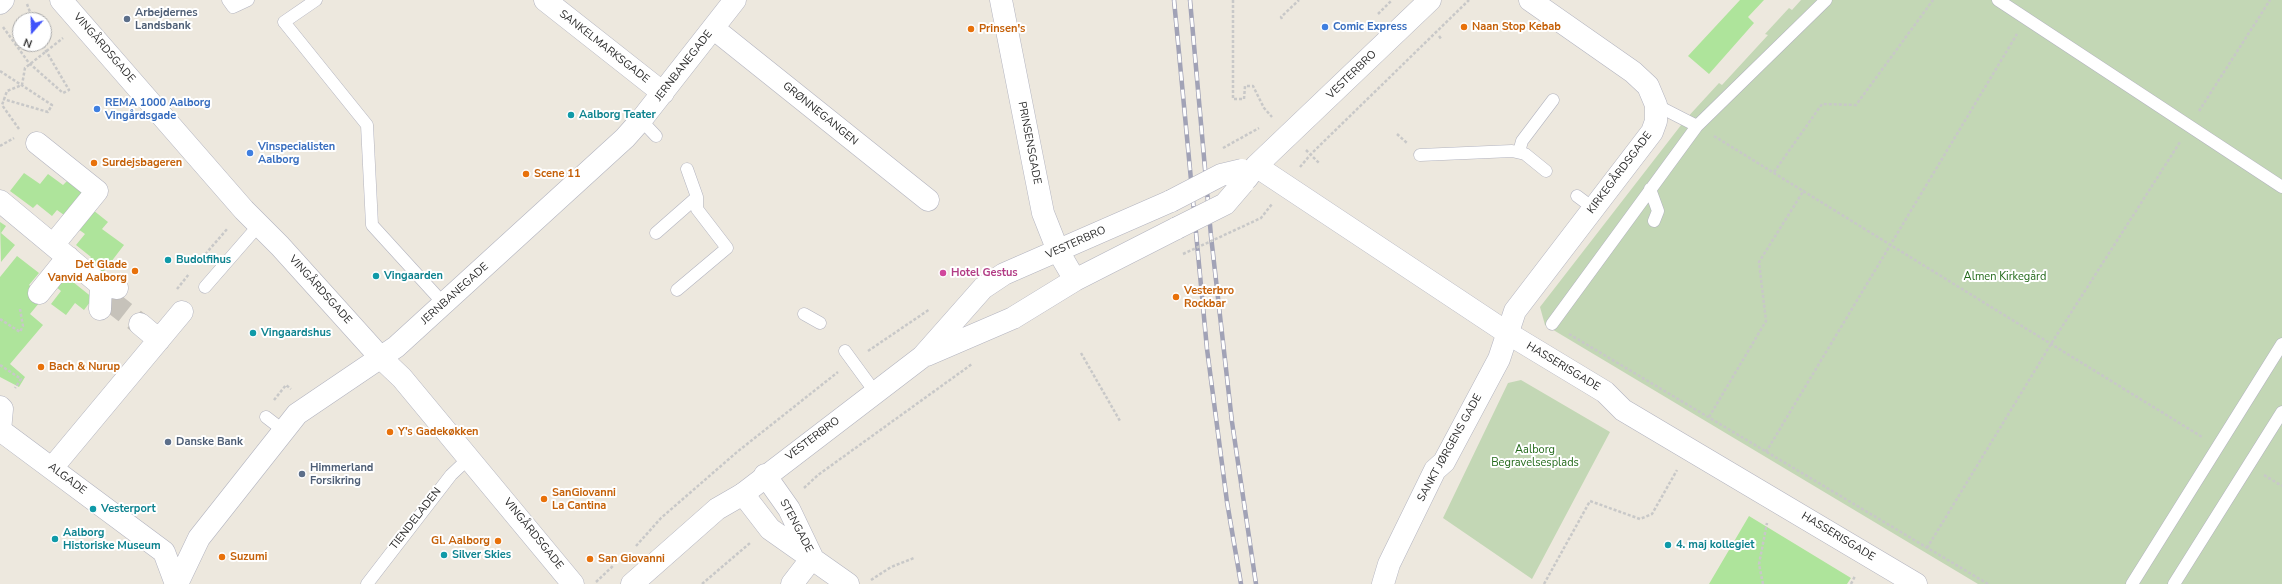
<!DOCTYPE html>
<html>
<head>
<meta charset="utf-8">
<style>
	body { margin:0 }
	#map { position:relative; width:2282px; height:584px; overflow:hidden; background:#ede8de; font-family:"Nunito Sans",sans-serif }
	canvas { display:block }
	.north { position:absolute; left:12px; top:12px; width:40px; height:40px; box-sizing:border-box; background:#fff; border:1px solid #ababab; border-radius:50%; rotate:200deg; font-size:11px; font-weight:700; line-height:16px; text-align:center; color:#2c2c2c }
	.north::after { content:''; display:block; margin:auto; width:14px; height:18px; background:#3f52fa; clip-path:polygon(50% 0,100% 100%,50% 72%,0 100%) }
</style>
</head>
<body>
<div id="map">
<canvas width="2282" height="584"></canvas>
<div class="north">N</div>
</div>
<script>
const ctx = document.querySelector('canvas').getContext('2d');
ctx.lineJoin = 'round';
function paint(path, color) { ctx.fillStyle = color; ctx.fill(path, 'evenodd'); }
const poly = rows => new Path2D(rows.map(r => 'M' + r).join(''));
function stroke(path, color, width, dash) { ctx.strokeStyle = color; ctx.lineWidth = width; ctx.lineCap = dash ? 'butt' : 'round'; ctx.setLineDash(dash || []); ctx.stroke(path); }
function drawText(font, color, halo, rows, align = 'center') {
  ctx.font = font + ' "Nunito Sans",sans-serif'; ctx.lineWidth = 4; ctx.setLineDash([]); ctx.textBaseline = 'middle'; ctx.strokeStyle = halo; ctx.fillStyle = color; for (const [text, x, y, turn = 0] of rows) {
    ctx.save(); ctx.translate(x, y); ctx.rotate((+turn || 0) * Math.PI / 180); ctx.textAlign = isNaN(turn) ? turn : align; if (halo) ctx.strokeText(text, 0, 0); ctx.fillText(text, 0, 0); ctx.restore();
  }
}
const green = poly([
	[1740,0,1764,0,1748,17,1754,23,1709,74,1688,56],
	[24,173,40,184,48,174,63,185,68,180,83,192,64,215,57,210,52,216,37,204,33,208,10,191],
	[93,210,108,222,102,229,124,245,101,275,86,264,91,257,76,245,85,234,78,229],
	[0,222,6,226,1,233,15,245,1,262],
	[17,256,39,273,29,285,44,297,30,314,43,325,10,364,25,377,19,387,0,377,0,277],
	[63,274,93,298,84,310,75,303,66,315,51,304,61,291,54,285],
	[1749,516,1851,578,1847,584,1709,584]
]);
const cemetery = poly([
	[1801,0,2282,0,2282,584,1978,584,1545,325,1540,307,1685,120,1719,83,1722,85,1768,35,1765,34,1789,8,1792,10],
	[1521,380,1610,432,1532,579,1443,518,1508,383]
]);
const streetTunnel = poly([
	[108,299,140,324]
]);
const path = poly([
	[1233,0,1233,99,1244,99,1245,86,1253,86,1264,108,1272,117],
	[27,4,33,20],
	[1378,14,1392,0],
	[1282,19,1281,17,1299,0],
	[3,27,29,63,63,93,69,90,42,44],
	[1439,36,1442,40],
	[0,71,52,105,48,112,3,99],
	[2199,111,2270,0],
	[19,129,2,105,7,91,22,85,25,68,63,38],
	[1397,134,1407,143],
	[1714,136,2202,437],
	[0,146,14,138],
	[1223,148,1259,128],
	[1306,150,1319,163],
	[1300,167,1311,154,1469,0],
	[1774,172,1822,104,1856,105,1933,0],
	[1233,231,1261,218,1272,204],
	[202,258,228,228],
	[177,289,189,274],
	[0,319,20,332,23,326,20,309],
	[1569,334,1988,584],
	[868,351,930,309],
	[1081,353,1120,421],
	[0,365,21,379,15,388],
	[274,400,286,385,291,389],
	[1709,417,1766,321,1759,262,1804,190],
	[1766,452,2017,34],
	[2264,475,2282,486],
	[804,488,818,475,972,364],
	[636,546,661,518,737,452,838,372],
	[1927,548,2051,344,2180,142],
	[871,580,891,567,914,558],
	[596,582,614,565],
	[702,584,750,543],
	[1544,584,1590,501,1640,519,1652,514,1677,470],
	[1763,584,1759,564,1767,523],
	[1851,584,1855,576]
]);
const lane = poly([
	[228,0,233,7,248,0],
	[316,0,284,22,367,125,372,225,444,304],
	[1998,0,2282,187],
	[1656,105,1697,126],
	[641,120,656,136],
	[1519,152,1522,141,1553,100],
	[1420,155,1512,151,1525,154,1546,171],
	[1650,189,1658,211,1654,221],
	[1577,196,1593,208],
	[656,233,697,197],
	[205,287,259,225],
	[677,290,727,248,697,209,697,197,687,169],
	[804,314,820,323],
	[1552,324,1697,126,1826,0],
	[845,351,875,392],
	[266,417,284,431],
	[367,584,451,475,470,457],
	[2132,584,2282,344],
	[2174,584,2282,412]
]);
const street = poly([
	[61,0,244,210,280,246,381,358,402,378,573,584],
	[545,0,663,93],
	[0,3,3,0],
	[713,28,928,200],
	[37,143,97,191,53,245],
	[0,201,101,285,117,288],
	[39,293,68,257],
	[100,309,101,285],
	[140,324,159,340],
	[0,407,2,409,0,431],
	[0,430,164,552,176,584],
	[52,468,182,312],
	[765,475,789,509,812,557],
	[743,494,770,529,848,584],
	[177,584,199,538,297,414,396,347,625,138,641,120,735,0],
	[792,584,812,558],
	[1383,584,1389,564,1435,470,1444,462,1499,359,1515,311,1652,132,1656,121,1656,105,1648,86,1633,72,1530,0]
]);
const secondary = poly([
	[1001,0,1043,213,1058,251,1075,280],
	[1256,166,1509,334,1605,392,1623,410,1916,584],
	[1247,178,1256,166,1430,0],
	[927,355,1013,318,1075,280,1177,228],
	[632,584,717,509,743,494,922,357,983,288,1004,274,1171,201]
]);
const rail = poly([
	[1174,0,1207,349,1227,502,1241,584],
	[1190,0,1211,236,1232,422,1256,584]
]);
const pathBridge = poly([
	[1183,254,1233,231]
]);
const secondaryBridge = poly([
	[1171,201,1221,175,1242,170],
	[1177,228,1225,204,1243,183]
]);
const markers = [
	[127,19,4,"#5c6f8a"],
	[1325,27,4,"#3f7fe0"],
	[1464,27,4,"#e8710a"],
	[971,29,4,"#e8710a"],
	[97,109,4,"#3f7fe0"],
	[571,115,4,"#0f9aa8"],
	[250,153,4,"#3f7fe0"],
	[94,163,4,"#e8710a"],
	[526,174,4,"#e8710a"],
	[168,260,4,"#0f9aa8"],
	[135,271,4,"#e8710a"],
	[943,273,4,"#d1479c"],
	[376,276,4,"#0f9aa8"],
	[1176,297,4,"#e8710a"],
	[253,333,4,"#0f9aa8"],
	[41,367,4,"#e8710a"],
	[390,432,4,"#e8710a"],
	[168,442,4,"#5c6f8a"],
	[302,474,4,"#5c6f8a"],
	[544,499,4,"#e8710a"],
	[93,509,4,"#0f9aa8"],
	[55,539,4,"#0f9aa8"],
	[498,541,4,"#e8710a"],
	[1668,545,4,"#0f9aa8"],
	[444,555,4,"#0f9aa8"],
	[222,557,4,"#e8710a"],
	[590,559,4,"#e8710a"]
];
const serviceNames = [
	["Arbejdernes",135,13],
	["Landsbank",135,26],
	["Danske Bank",176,442],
	["Himmerland",310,468],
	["Forsikring",310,481]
];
const shopNames = [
	["Comic Express",1333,27],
	["REMA 1000 Aalborg",105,103],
	["Vingårdsgade",105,116],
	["Vinspecialisten",258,147],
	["Aalborg",258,160]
];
const foodNames = [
	["Naan Stop Kebab",1472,27],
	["Prinsen's",979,29],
	["Surdejsbageren",102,163],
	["Scene 11",534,174],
	["Det Glade",127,265,"right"],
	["Vanvid Aalborg",127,278,"right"],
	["Vesterbro",1184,291],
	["Rockbar",1184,304],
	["Bach & Nurup",49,367],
	["Y’s Gadekøkken",398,432],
	["SanGiovanni",552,493],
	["La Cantina",552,506],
	["Gl. Aalborg",490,541,"right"],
	["Suzumi",230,557],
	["San Giovanni",598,559]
];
const streetNames = [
	["SANKELMARKSGADE",604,47,38],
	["VINGÅRDSGADE",104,48,49],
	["JERNBANEGADE",684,66,-52],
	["VESTERBRO",1352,75,-44],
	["GRØNNEGANGEN",820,114,39],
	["PRINSENSGADE",1029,143,79],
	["KIRKEGÅRDSGADE",1620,173,-53],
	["VESTERBRO",1076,243,-24],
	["VINGÅRDSGADE",320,290,48],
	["JERNBANEGADE",455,294,-42],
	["HASSERISGADE",1563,367,31],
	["VESTERBRO",813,439,-37],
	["SANKT JØRGENS GADE",1450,448,-61],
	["ALGADE",67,479,37],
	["TIENDELADEN",416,519,-52],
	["STENGADE",796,526,62],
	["VINGÅRDSGADE",533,534,51],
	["HASSERISGADE",1838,537,31]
];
const cultureNames = [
	["Aalborg Teater",579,115],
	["Budolfihus",176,260],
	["Vingaarden",384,276],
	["Vingaardshus",261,333],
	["Vesterport",101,509],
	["Aalborg",63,533],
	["Historiske Museum",63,546],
	["4. maj kollegiet",1676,545],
	["Silver Skies",452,555]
];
const hotelNames = [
	["Hotel Gestus",951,273]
];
const parkNames = [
	["Almen Kirkegård",2005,277],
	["Aalborg",1535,450],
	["Begravelsesplads",1535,463]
];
paint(green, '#aee49b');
paint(cemetery, '#c3d7b5');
stroke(streetTunnel, '#c6c2ba', 22, [22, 11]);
stroke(lane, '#b2b3bf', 13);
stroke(street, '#b2b3bf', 23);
stroke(secondary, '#b2b3bf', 23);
stroke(path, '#c8c8c8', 2.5, [3, 2]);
stroke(lane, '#fff', 12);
stroke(street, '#fff', 22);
stroke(secondary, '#fff', 22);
stroke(rail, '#a1a2b6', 4.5);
stroke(rail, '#fff', 3, [9]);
stroke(secondaryBridge, '#b2b3bf', 23, []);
stroke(pathBridge, '#c8c8c8', 2.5, [3, 2]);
stroke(secondaryBridge, '#fff', 22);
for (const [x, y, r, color] of markers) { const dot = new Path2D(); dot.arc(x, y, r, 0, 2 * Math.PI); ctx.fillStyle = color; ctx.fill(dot); stroke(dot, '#fff', 1.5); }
drawText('bold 11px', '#4e5e75', '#fff', serviceNames, 'left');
drawText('bold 11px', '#366cbe', '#fff', shopNames, 'left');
drawText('bold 11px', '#c56008', '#fff', foodNames, 'left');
drawText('11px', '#2c2c2c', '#fff', streetNames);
drawText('bold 11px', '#0d838f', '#fff', cultureNames, 'left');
drawText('bold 11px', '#b23c85', '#fff', hotelNames, 'left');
drawText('11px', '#246a1b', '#fff', parkNames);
</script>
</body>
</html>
